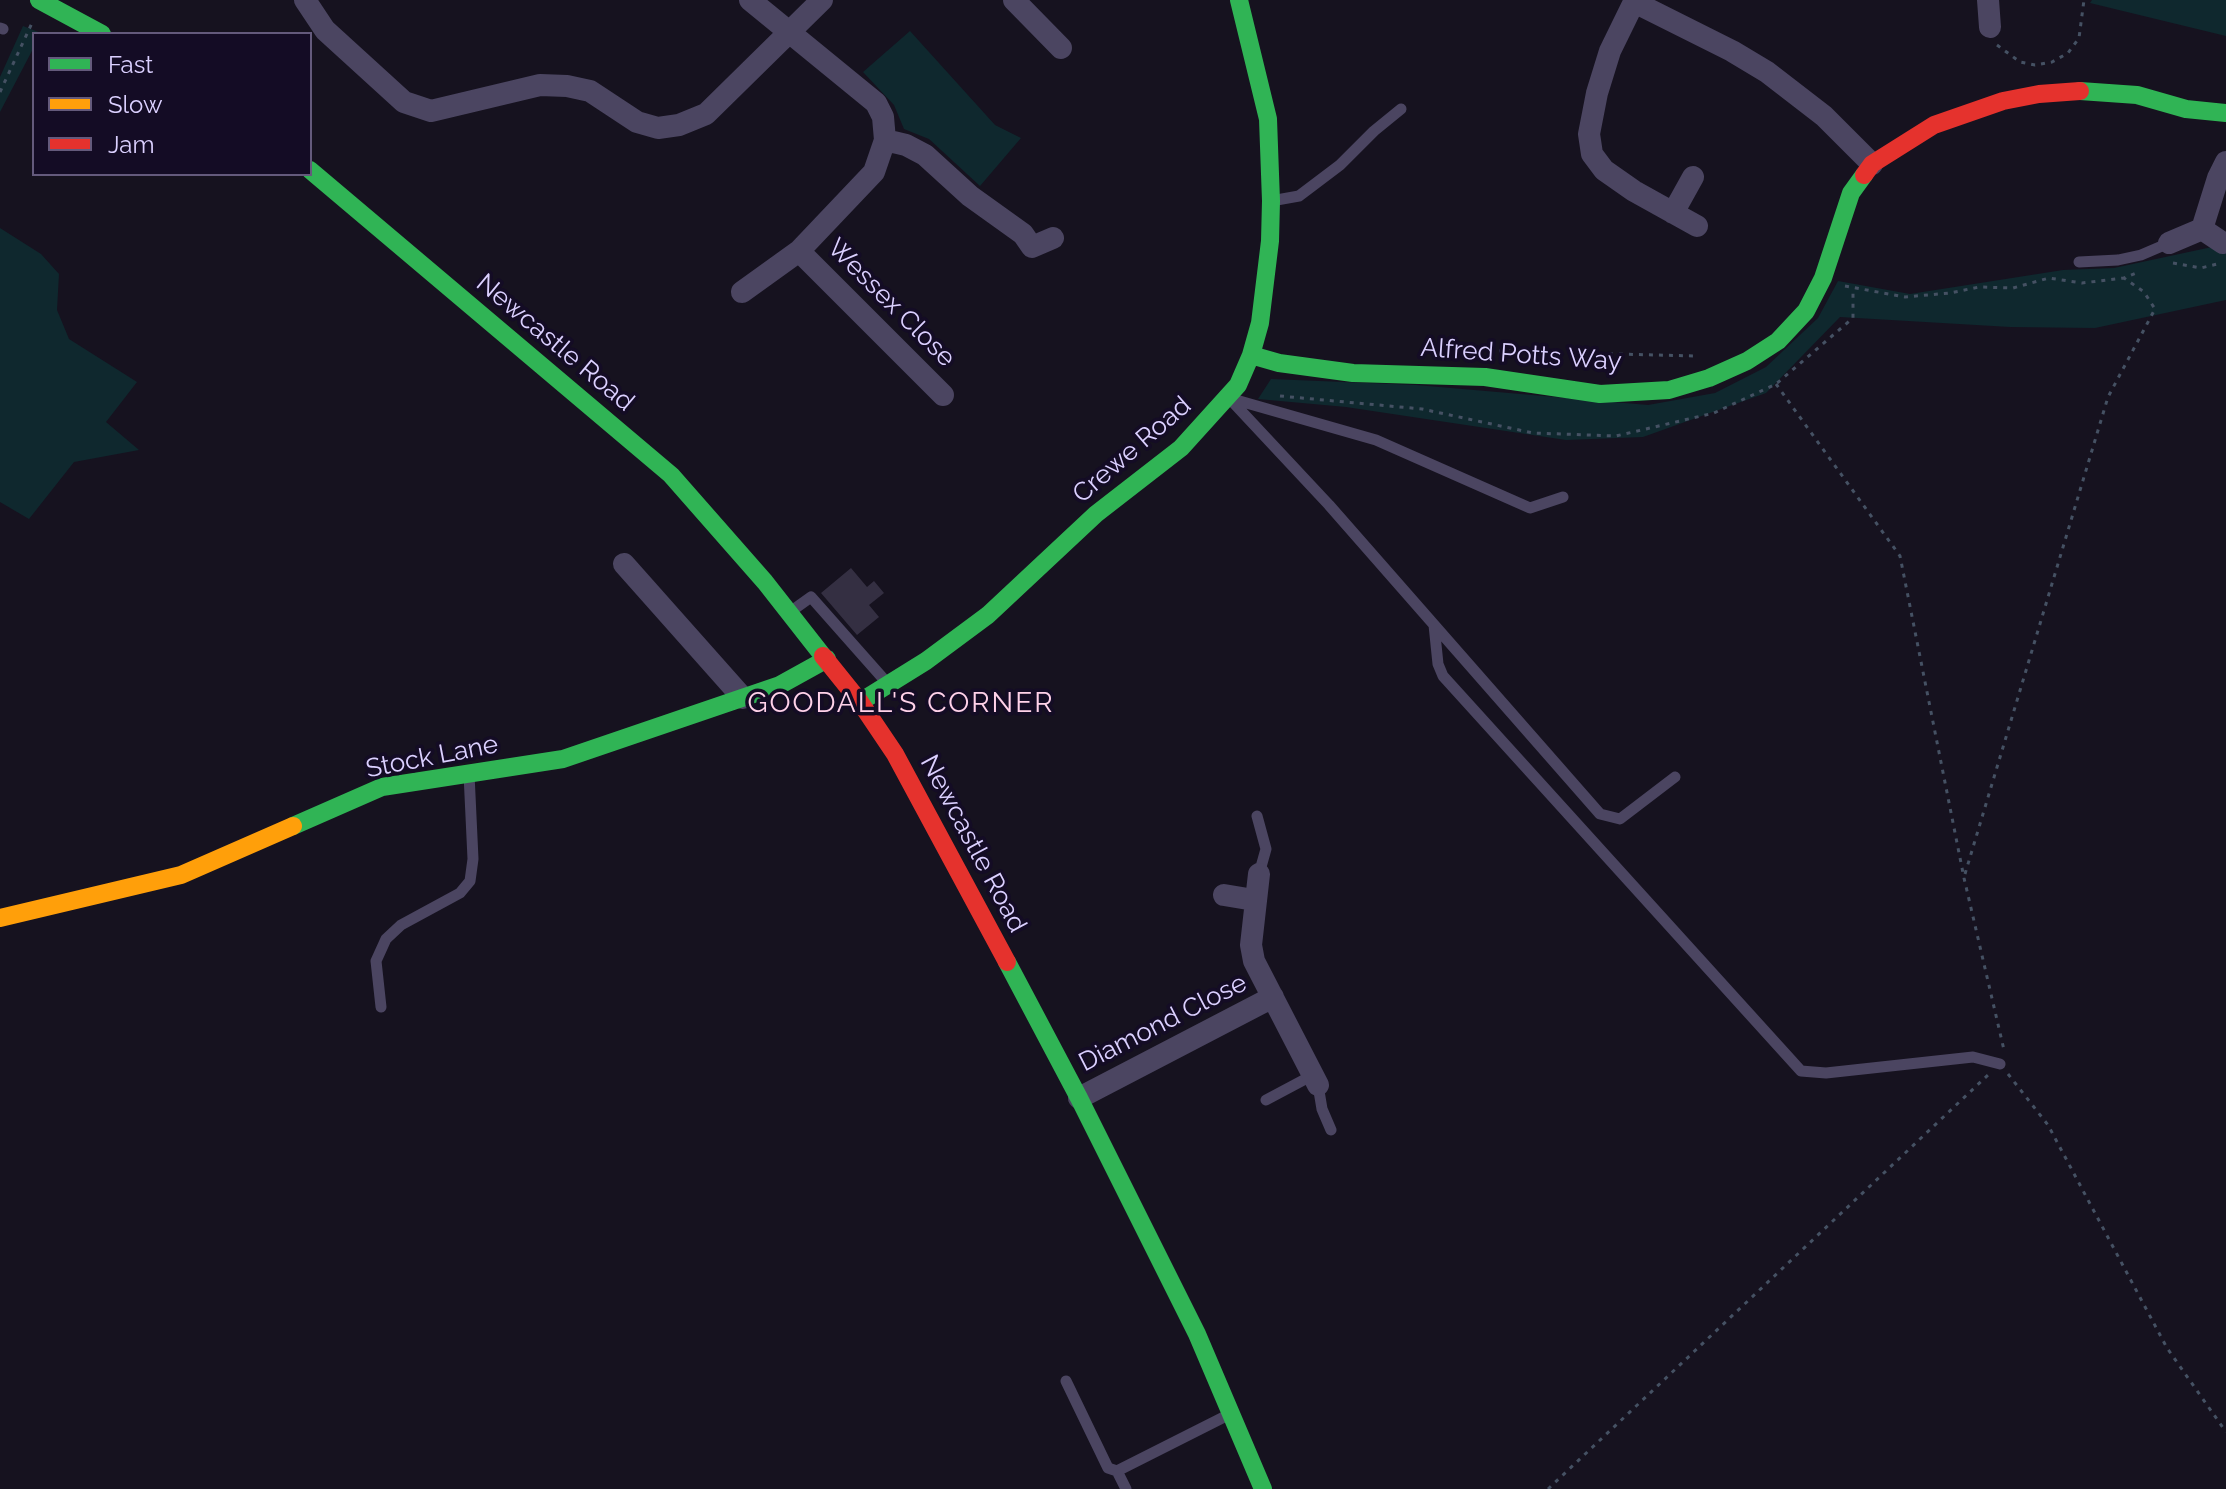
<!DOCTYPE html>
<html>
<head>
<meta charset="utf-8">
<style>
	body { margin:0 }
	#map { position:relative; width:2226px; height:1489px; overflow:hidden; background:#16121f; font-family:Raleway,sans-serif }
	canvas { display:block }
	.legend { position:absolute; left:32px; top:32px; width:280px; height:144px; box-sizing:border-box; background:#140c25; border:2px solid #645a7c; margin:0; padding:10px 14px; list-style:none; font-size:24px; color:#dbd0ff }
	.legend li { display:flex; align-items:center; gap:16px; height:40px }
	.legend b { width:40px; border:2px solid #645a7c }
</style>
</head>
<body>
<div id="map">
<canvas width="2226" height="1489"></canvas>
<ul class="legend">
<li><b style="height:10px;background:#30b455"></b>Fast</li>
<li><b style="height:10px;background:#ff9f0a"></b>Slow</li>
<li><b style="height:10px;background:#e5322d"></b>Jam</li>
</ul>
</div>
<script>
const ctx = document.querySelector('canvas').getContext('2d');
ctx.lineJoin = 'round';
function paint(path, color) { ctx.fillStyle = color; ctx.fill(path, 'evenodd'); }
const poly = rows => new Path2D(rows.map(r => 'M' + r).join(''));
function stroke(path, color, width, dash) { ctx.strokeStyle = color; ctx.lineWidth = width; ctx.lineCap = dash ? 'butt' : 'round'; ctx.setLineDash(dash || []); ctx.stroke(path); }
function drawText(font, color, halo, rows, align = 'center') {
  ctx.font = font + ' Raleway,sans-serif'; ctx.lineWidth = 7; ctx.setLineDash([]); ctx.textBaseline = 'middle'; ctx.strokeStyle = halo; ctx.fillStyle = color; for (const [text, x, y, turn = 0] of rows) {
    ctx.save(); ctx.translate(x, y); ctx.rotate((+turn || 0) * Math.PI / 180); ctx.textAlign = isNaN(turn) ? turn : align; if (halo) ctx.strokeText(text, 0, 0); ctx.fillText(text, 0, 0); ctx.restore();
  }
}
const green = poly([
	[2092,0,2226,0,2226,36,2090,3],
	[23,26,41,33,34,34,34,47,0,112,0,77],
	[910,31,995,125,1021,138,980,186,929,139,904,129,894,105,863,72],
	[0,228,41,254,59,274,57,310,69,339,137,382,106,422,139,450,74,462,29,519,0,502],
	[2226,244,2226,300,2095,328,2010,327,1840,317,1766,393,1643,437,1566,440,1346,407,1258,399,1271,379,1416,385,1648,405,1715,393,1766,367,1818,318,1838,281,1910,294,2063,270,2114,268]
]);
const building = poly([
	[851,568,867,587,874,581,884,593,869,605,879,617,857,635,821,593]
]);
const path = poly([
	[1997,45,2020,62,2035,65,2052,62,2068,53,2079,38,2084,0],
	[0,92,32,23],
	[2173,263,2201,268,2221,263],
	[1845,286,1905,297,1950,293,1979,287,2013,288,2049,278,2082,283,2124,278],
	[1459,350,1696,356],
	[1776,384,1900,556,1964,878,2004,1050],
	[1280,396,1422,409,1533,433,1616,436,1714,413,1776,384,1853,318,1853,289],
	[1965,874,2108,397,2155,309,2144,292,2124,278,2136,273],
	[2008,1074,2048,1125,2167,1348,2226,1432],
	[1548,1489,1988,1075]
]);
const lane = poly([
	[0,28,3,29],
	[1271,201,1299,196,1340,165,1374,131,1401,109],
	[2079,262,2118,260,2141,255,2169,243],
	[1229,398,1329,505,1600,814,1620,819,1675,777],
	[1229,398,1376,440,1530,508,1563,497],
	[790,612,811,597,888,684],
	[1434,625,1438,664,1443,676,1801,1071,1826,1073,1973,1057,2000,1064],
	[1257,816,1266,849,1259,874],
	[381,1007,376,961,386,939,401,925,460,893,470,881,473,859,469,774],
	[1318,1085,1322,1109,1331,1130],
	[1266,1100,1313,1075],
	[1066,1381,1108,1468,1117,1471,1230,1414],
	[1117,1471,1126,1489]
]);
const street = poly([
	[305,0,325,30,404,102,431,111,540,85,567,86,590,91,637,122,658,128,679,125,706,114,822,0],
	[750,0,876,103,883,117,885,140],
	[1014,0,1061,48],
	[1635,0,1610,51,1597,93,1589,134,1592,154,1604,170,1634,191,1697,226],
	[1988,0,1990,27],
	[1634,2,1732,51,1767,72,1824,116,1872,164],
	[1673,213,1693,177],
	[2202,229,2223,243],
	[2169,243,2202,229,2218,178,2226,162],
	[799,251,943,395],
	[742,292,799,251,874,172,885,140,906,145,925,155,970,196,1023,234,1032,247,1053,238],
	[624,564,743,698],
	[1259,874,1251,945,1254,961,1318,1085],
	[1224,895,1254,900],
	[1079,1098,1273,997]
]);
const fast = poly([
	[39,0,102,34],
	[2080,91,2137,95,2186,109,2226,113],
	[310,170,671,475,765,582,823,656],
	[1251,355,1279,363,1353,373,1485,377,1600,394,1669,390,1709,378,1747,361,1778,341,1806,311,1823,278,1851,193,1864,175],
	[860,702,926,661,988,615,1096,514,1181,448,1238,385,1251,355,1260,323,1270,241,1271,201,1268,119,1239,0],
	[293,826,382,787,563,759,780,685,827,659],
	[1007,962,1079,1098,1197,1334,1263,1489]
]);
const slow = poly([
	[0,918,181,875,293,826]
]);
const jam = poly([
	[1864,175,1872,164,1934,125,2003,101,2039,94,2080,91],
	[823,656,860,702,895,754,1007,962]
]);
const streetNames = [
	["Wessex Close",891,303,45],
	["Newcastle Road",555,343,40],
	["Alfred Potts Way",1521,355,4],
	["Crewe Road",1132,450,-41],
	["Stock Lane",432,757,-11],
	["Newcastle Road",973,844,62],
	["Diamond Close",1163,1023,-27]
];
const neighbourhoodNames = [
	["GOODALL'S CORNER",901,704]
];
paint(green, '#0f282e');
paint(building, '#342f42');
stroke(path, '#455163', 3, [4, 6]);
stroke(lane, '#4b4561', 11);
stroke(street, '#4b4561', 22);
stroke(fast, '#30b455', 18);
stroke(slow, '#ff9f0a', 18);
stroke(jam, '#e5322d', 18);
drawText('26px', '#dbd0ff', '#140c25', streetNames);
ctx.letterSpacing = '2px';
drawText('28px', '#ffd2e9', '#140c25', neighbourhoodNames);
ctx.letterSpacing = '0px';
</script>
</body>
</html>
